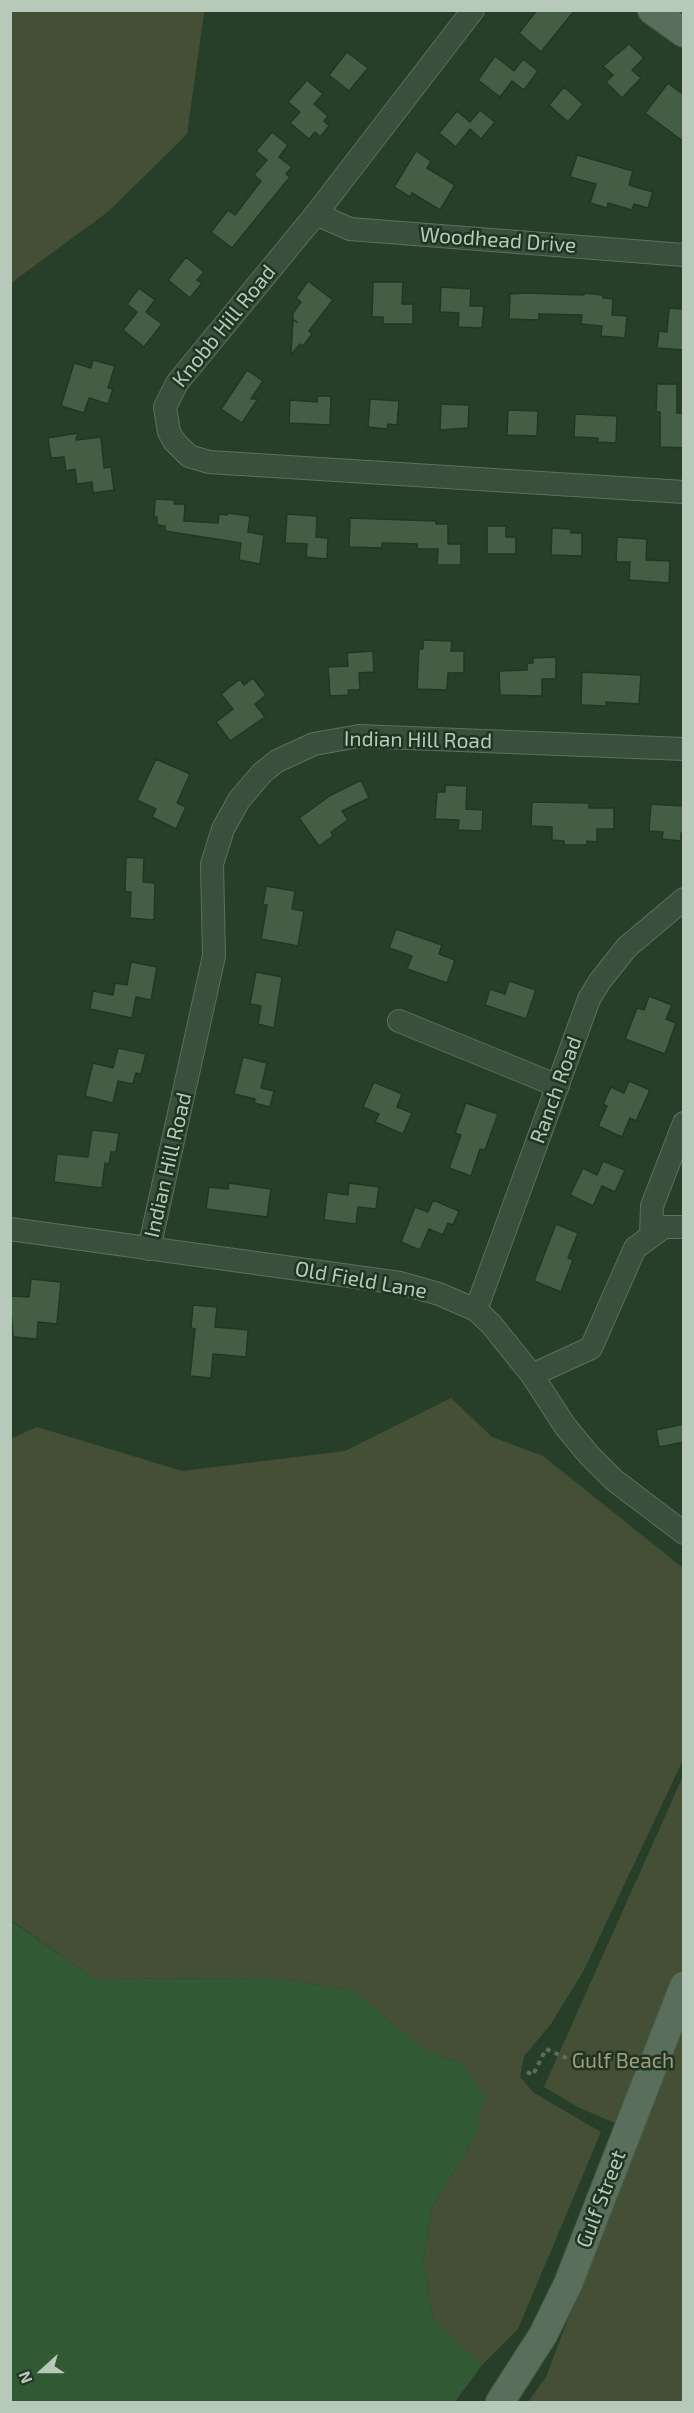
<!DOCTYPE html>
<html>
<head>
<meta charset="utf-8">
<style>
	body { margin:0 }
	#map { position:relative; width:694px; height:2413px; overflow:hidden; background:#273f29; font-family:"Exo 2",sans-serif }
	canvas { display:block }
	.frame { position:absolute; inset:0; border:12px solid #b7cab9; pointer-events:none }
	.north { position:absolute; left:12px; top:2341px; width:60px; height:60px; -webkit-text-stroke:4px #1f3521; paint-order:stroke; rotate:249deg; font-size:16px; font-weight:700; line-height:24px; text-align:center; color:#b7cab9 }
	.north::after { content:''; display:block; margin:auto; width:21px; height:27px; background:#b7cab9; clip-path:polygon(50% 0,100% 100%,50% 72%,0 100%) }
</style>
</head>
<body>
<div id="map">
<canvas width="694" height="2413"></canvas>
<div class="frame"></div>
<div class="north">N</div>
</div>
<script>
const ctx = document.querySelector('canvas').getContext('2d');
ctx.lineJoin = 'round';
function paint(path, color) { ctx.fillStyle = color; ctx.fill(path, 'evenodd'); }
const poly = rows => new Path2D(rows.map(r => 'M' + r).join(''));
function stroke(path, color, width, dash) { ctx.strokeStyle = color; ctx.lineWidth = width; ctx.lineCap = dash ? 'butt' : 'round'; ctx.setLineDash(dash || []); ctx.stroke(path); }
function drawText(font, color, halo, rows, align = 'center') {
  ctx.font = font + ' "Exo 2",sans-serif'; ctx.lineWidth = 5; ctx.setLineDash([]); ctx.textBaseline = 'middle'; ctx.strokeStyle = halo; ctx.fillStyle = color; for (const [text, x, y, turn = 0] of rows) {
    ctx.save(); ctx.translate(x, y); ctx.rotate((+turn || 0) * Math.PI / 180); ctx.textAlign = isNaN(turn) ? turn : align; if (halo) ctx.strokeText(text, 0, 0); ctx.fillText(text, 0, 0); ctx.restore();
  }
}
const green = poly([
	[11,10,203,10,204,13,187,134,109,211,11,283],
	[451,1398,492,1437,543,1456,683,1568,683,1760,584,1970,551,2024,524,2056,520,2077,534,2093,601,2132,518,2329,482,2365,433,2319,423,2260,432,2208,476,2134,464,2065,422,2048,354,1991,276,1978,95,1979,11,1920,10,1439,37,1427,182,1471,345,1451],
	[683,1776,683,2402,528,2402,546,2377,638,2133,580,2108,544,2087]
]);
const water = poly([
	[10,1920,95,1979,276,1978,354,1991,422,2048,464,2065,485,2096,476,2134,432,2208,423,2260,433,2319,482,2365,455,2402,11,2402]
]);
const building = poly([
	[537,10,575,10,541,52,519,33,537,10],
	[629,44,644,58,632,70,641,78,622,98,606,82,613,75,603,66,629,44],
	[347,52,368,68,349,91,329,75,347,52],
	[495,56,514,71,523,59,538,71,524,90,512,81,500,97,478,80,495,56],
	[307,80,323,94,314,104,328,116,324,121,329,126,320,137,315,132,309,139,290,123,300,112,288,102,307,80],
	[668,83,684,95,684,142,645,113,668,83],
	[564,87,583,104,568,122,549,105,564,87],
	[480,110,495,122,481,139,470,129,456,147,439,133,457,111,470,122,480,110],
	[272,132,288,145,279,157,292,167,286,174,290,177,232,248,211,232,228,210,235,215,261,181,254,175,267,160,256,151,272,132],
	[416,151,431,161,427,168,455,185,440,210,412,193,410,197,394,187,416,151],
	[577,155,633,171,629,185,653,192,648,208,634,204,632,210,608,203,607,208,590,203,596,184,570,177,577,155],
	[186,257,204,272,197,280,202,283,190,298,168,280,186,257],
	[308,281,333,300,309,331,312,334,303,346,300,344,291,355,293,320,297,322,293,320,293,313,301,302,296,298,308,281],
	[373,282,403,282,402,304,413,304,413,324,383,324,383,317,372,317,373,282],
	[441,287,471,289,470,306,484,306,482,328,458,327,459,313,440,312,441,287],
	[139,288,155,300,146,312,162,324,144,347,123,330,137,312,127,304,139,288],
	[526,293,584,295,584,293,603,295,603,298,613,299,612,315,627,316,625,338,601,336,602,326,581,324,582,315,539,314,539,320,509,319,510,294,526,293],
	[669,308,684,309,684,350,657,348,659,331,667,332,669,308],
	[93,360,115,366,108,388,113,389,108,404,89,398,84,413,61,406,74,363,91,368,93,360],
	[247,370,263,381,251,399,258,399,242,423,221,409,247,370],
	[657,384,677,384,677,413,683,413,684,448,660,447,660,412,656,412,657,384],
	[317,396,331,396,330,425,289,423,290,400,317,402,317,396],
	[370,399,399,401,397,425,388,424,387,429,368,427,370,399],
	[441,404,469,405,468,428,440,430,441,404],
	[508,410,538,411,537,436,507,435,508,410],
	[575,414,617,416,616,443,598,442,598,438,574,437,575,414],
	[78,433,76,440,101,437,104,468,111,467,114,490,93,493,92,482,77,484,75,469,66,471,64,457,51,458,48,438,78,433],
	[155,499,175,500,174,504,185,504,184,521,218,523,219,514,227,515,227,513,250,516,248,532,264,535,260,564,239,560,241,543,165,531,165,526,157,525,157,517,154,517,155,499],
	[287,514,317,516,316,537,328,538,327,559,306,557,307,544,285,543,287,514],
	[350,518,436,521,436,524,448,524,448,544,461,544,461,565,437,565,438,549,417,549,417,544,382,543,382,548,349,547,350,518],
	[487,526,506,526,506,537,516,537,516,554,487,554,487,526],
	[552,528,571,529,571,533,582,533,582,556,551,555,552,528],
	[617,537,647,539,646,560,670,561,669,583,629,580,630,562,616,562,617,537],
	[423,640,452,641,451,651,464,651,464,673,448,673,447,690,417,689,419,649,423,649,423,640],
	[373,651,374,672,359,673,360,690,348,690,349,695,330,696,328,667,348,666,347,653,373,651],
	[556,657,556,679,542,679,542,696,500,695,499,671,527,670,527,663,533,663,533,658,556,657],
	[582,672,641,675,639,704,606,702,606,706,581,705,582,672],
	[253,678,266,695,255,704,265,717,230,741,216,722,233,709,221,694,240,679,244,685,253,678],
	[156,759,190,774,177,803,186,807,176,829,152,817,156,809,137,800,156,759],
	[361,780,369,798,342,811,348,820,331,832,333,836,319,846,299,818,331,795,361,780],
	[445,785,467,786,466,809,483,810,482,831,458,830,459,820,435,819,437,792,445,792,445,785],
	[532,802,589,803,589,808,614,808,614,829,597,829,597,842,587,841,587,845,564,845,564,841,552,840,552,827,531,826,532,802],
	[651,804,684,806,684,834,681,833,681,841,662,839,663,832,649,831,651,804],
	[126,857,144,858,143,882,155,883,154,920,130,918,131,892,125,892,126,857],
	[266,886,295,891,292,909,304,911,298,946,261,939,267,905,263,905,266,886],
	[396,929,442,945,439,954,455,960,447,983,407,969,412,956,389,948,396,929],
	[131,962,157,967,151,1000,136,997,132,1018,90,1009,93,991,113,995,115,983,127,985,131,962],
	[256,972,282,977,274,1028,258,1024,261,1006,250,1004,256,972],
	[509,981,536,990,526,1019,485,1005,490,989,505,994,509,981],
	[649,996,672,1005,666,1019,676,1023,665,1054,625,1039,637,1008,644,1010,649,996],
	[118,1048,146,1054,141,1074,136,1073,133,1084,118,1081,113,1103,85,1096,93,1063,113,1068,118,1048],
	[243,1057,267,1063,261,1088,274,1091,270,1107,254,1103,255,1099,234,1094,243,1057],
	[629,1081,650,1090,636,1121,630,1118,622,1137,598,1126,607,1106,603,1104,611,1087,624,1093,629,1081],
	[374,1082,402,1094,397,1107,412,1113,403,1134,375,1122,379,1114,363,1107,374,1082],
	[466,1103,498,1114,485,1150,480,1149,471,1176,449,1168,461,1135,455,1133,466,1103],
	[92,1130,119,1133,116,1152,111,1152,109,1164,105,1163,102,1188,54,1182,57,1154,88,1157,92,1130],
	[603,1161,625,1170,615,1192,602,1186,593,1206,570,1195,583,1168,597,1175,603,1161],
	[229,1183,271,1189,267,1217,206,1209,209,1187,228,1189,229,1183],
	[349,1183,379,1187,376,1209,358,1207,356,1224,324,1220,327,1192,348,1195,349,1183],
	[433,1200,459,1211,453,1225,448,1223,443,1235,429,1229,420,1250,401,1242,415,1207,428,1212,433,1200],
	[556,1224,578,1233,568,1258,573,1260,561,1292,534,1281,556,1224],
	[31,1279,61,1282,57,1324,38,1322,37,1339,13,1337,10,1296,29,1297,31,1279],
	[193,1305,217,1307,215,1327,248,1330,246,1357,213,1354,211,1378,190,1376,195,1329,191,1328,193,1305],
	[684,1424,684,1442,659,1447,656,1430,684,1424]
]);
const path = poly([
	[527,2072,533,2075,546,2049,582,2065]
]);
const minor = poly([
	[473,10,316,214,177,383,165,407,169,432,174,441,189,456,209,462,684,492],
	[316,214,350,229,684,255],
	[399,1021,558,1086],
	[10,1229,400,1283,439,1294,476,1310,491,1324,532,1375,565,1426,589,1455,614,1480,684,1533],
	[651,1236,652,1206,684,1123],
	[149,1249,214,956,212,864,223,829,239,800,262,773,277,761,314,744,359,736,684,749],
	[476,1310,589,999,600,981,627,947,684,899],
	[532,1375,591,1348,635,1248,664,1227,684,1227]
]);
const major = poly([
	[652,10,684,33],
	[500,2402,543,2335,568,2284,684,1986]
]);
const streetNames = [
	["Woodhead Drive",498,240,4],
	["Knobb Hill Road",224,326,-51],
	["Indian Hill Road",418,740,1],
	["Ranch Road",556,1090,-70],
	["Indian Hill Road",168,1165,-77],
	["Old Field Lane",361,1280,10],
	["Gulf Street",601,2199,-69]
];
const parkNames = [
	["Gulf Beach",623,2061]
];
paint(green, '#454f36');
paint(water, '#315934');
paint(building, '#435e45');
stroke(building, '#213723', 1.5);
stroke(minor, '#5b705d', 24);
stroke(major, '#475c49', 30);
stroke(path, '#5e6d57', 4, [4.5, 4.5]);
stroke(minor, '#3b4f3d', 22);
stroke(major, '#596f5b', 28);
drawText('21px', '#b7cab9', '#1f3521', streetNames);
drawText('21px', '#a49a7d', '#1f3521', parkNames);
</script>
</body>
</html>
